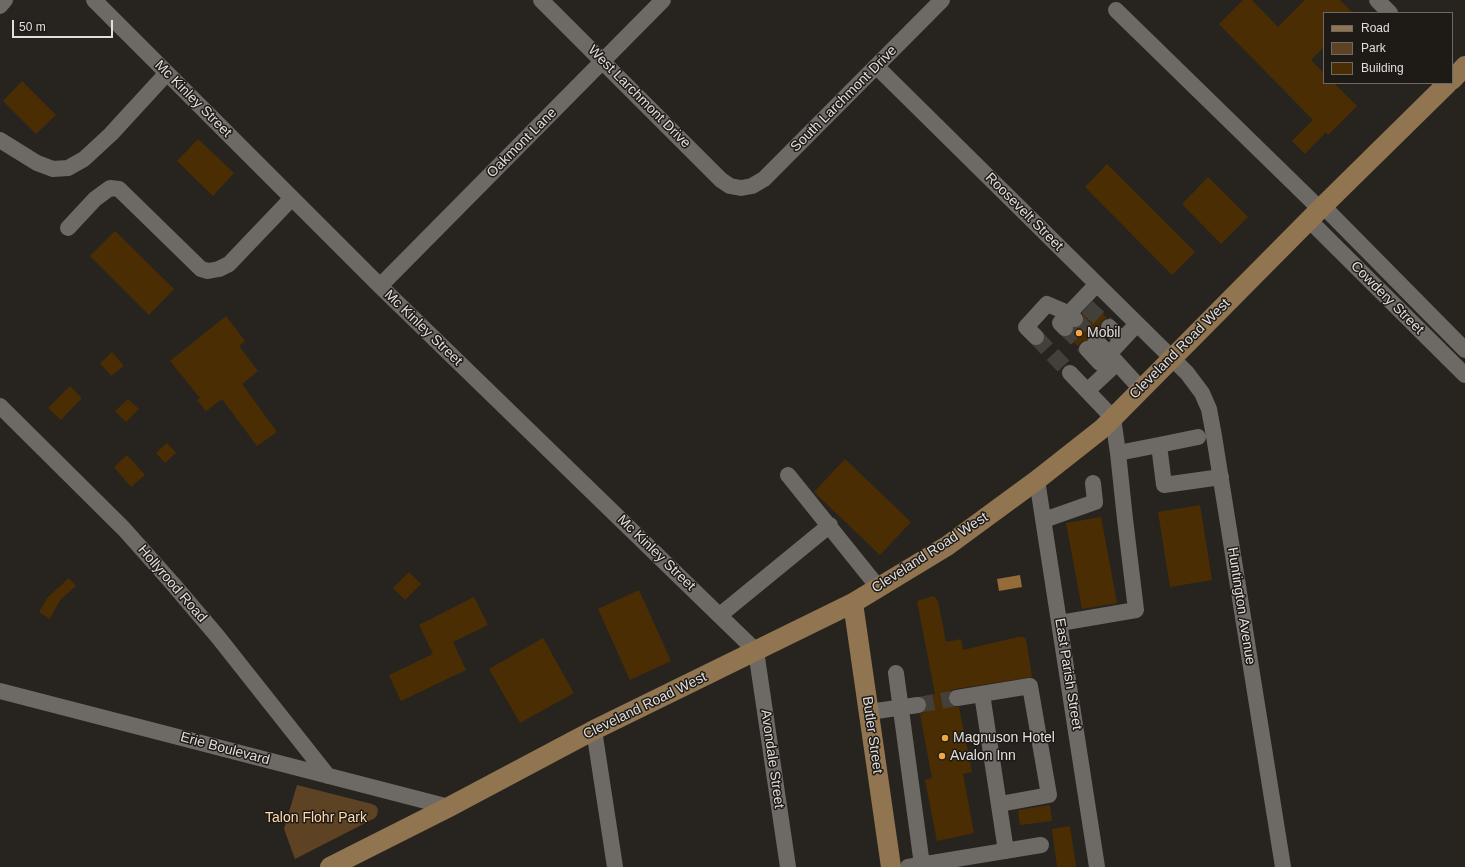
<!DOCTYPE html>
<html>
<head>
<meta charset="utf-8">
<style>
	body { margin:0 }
	#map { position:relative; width:1465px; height:867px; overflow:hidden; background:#272420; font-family:Helvetica,sans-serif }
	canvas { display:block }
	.legend { position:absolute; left:1323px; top:12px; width:130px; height:72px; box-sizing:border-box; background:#1e1b17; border:1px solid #6c6966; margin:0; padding:5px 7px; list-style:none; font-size:12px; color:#e1dedc }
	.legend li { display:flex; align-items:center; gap:8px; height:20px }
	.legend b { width:20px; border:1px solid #6c6966 }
	.scale { position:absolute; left:12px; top:20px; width:101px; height:18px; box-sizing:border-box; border:2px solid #e1dedc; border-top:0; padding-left:5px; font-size:12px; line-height:14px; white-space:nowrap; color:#e1dedc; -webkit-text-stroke:3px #1e1b17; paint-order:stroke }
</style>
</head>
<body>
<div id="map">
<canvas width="1465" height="867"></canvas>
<ul class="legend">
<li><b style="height:5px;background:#917450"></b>Road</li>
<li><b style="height:11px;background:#5d4323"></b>Park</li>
<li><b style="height:11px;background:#4a2d03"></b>Building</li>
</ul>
<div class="scale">50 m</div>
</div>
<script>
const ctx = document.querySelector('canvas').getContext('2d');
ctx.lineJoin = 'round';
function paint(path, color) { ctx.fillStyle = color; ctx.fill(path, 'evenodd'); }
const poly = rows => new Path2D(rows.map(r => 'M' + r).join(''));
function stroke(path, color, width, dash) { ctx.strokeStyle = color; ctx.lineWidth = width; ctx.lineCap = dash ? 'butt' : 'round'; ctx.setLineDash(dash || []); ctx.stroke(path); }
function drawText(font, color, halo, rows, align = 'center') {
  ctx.font = font + ' Helvetica,sans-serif'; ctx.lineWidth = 3; ctx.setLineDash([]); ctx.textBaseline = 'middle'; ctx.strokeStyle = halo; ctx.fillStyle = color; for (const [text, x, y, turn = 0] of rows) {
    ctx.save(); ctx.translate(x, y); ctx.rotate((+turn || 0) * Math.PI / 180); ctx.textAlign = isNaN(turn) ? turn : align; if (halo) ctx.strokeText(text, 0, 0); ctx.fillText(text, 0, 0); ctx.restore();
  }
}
const green = poly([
	[297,785,372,804,376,806,378,809,377,815,375,818,295,859,284,829]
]);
const water = poly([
	[1020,575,1022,587,999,591,997,579]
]);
const building = poly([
	[1243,0,1252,0,1278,27,1305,0,1340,0,1353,13,1324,13,1324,47,1311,60,1324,73,1324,83,1334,83,1357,106,1328,135,1326,132,1305,154,1292,141,1313,120,1219,24],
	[22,81,56,115,36,134,3,101],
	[198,139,234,173,213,196,177,161],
	[1107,164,1195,252,1172,275,1085,187],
	[1208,177,1248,217,1221,244,1182,204],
	[115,231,174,289,149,315,90,256],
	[1092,303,1107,318,1103,320,1100,324,1100,329,1102,334,1098,332,1093,332,1089,335,1087,340,1081,342,1078,346,1068,337,1072,334,1074,328,1078,328,1082,325,1084,320,1082,313],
	[226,316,245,341,239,346,258,371,242,384,277,432,257,446,222,399,206,411,197,400,200,398,170,361],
	[112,352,124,366,111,376,100,363],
	[70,386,82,398,61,420,48,408],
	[128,399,139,409,126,422,115,411],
	[167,443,176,453,165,463,156,453],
	[127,455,145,475,131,487,114,467],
	[845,459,911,522,880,555,814,492],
	[1200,505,1212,580,1170,587,1158,512],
	[1101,517,1117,603,1082,609,1066,523],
	[409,572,421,584,405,600,393,588],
	[69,578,76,586,60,600,50,619,39,612,48,597],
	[639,590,671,661,630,680,598,609],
	[934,596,938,601,946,642,961,639,963,650,1018,637,1023,637,1026,639,1032,677,955,689,951,690,948,694,948,699,950,704,954,707,959,707,972,772,963,774,974,833,937,841,925,780,932,778,920,714,924,712,927,708,927,703,922,697,935,694,917,601],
	[474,597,488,625,453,642,466,670,401,701,389,675,433,654,419,625],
	[543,638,574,693,520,723,489,669],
	[1050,805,1052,821,1020,825,1018,810],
	[1070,826,1076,867,1057,867,1052,829]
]);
const minorTunnel = poly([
	[1087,307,1109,327],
	[1075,319,1096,341],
	[1065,328,1087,349],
	[1036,337,1070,373],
	[918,705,957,698]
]);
const minor = poly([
	[94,0,380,286,756,651,788,867],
	[541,0,721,180,730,186,741,188,752,186,764,179,942,0],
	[1377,0,1390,13],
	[0,6,5,0],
	[1116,10,1320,209],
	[876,66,1187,373,1202,393,1209,409,1214,436,1283,867],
	[0,140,37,163,53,169,68,168,84,159,111,134,167,73],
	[1323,206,1465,350],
	[1309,220,1465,375],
	[68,228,95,199,110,188,119,189,201,269,208,271,219,269,229,264,292,198],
	[380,286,663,0],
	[1137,324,1109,354,1141,389],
	[1109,327,1122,340],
	[1065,328,1060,323,1097,284],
	[1036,337,1026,327,1047,304,1068,313,1075,319],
	[1087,349,1100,363,1109,354,1096,341],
	[1087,391,1117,363],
	[0,406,124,529,173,584,218,637,328,776],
	[1159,445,1198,437],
	[1118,453,1159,445,1164,485,1221,477],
	[788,475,878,587],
	[1037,480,1097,867],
	[1044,520,1095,502,1093,483],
	[720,615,830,525],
	[1060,623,1136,610,1125,519,1118,453,1113,418,1070,373],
	[896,673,922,865],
	[0,691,449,807],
	[982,694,1006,851],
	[957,698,1030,686,1049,795,1000,804],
	[869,712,918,705],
	[594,730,615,867],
	[908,867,1041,845]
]);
const major = poly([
	[1452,80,1465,66],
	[853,603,891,867],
	[330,867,449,807,594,730,853,603,947,546,1037,480,1103,428,1323,206,1448,83]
]);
const markers = [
	[1079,333,4,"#f1a640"],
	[945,738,4,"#f1a640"],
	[942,756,4,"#f1a640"]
];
const streetNames = [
	["West Larchmont Drive",639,97,45],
	["Mc Kinley Street",193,99,45],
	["South Larchmont Drive",844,99,-45],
	["Oakmont Lane",522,143,-45],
	["Roosevelt Street",1024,212,45],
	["Cowdery Street",1387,298,45],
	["Mc Kinley Street",423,328,44],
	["Cleveland Road West",1180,349,-45],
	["Mc Kinley Street",656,553,44],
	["Cleveland Road West",930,553,-33],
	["Hollyrood Road",172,584,49],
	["Huntington Avenue",1241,606,81],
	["East Parish Street",1068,674,81],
	["Cleveland Road West",645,706,-26],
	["Butler Street",872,735,82],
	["Erie Boulevard",225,749,15],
	["Avondale Street",772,759,82]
];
const poiNames = [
	["Mobil",1087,333],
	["Magnuson Hotel",953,738],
	["Avalon Inn",950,756]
];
const parkNames = [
	["Talon Flohr Park",316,818]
];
paint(green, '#5d4323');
paint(water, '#946b39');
paint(building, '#4a2d03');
stroke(minorTunnel, '#43403c', 16, [16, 8]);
stroke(minor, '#6d6965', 16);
stroke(major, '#917450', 20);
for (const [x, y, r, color] of markers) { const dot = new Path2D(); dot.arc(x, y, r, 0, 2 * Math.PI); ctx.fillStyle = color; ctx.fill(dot); stroke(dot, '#1e1b17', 1.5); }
drawText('14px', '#e1dedc', '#1e1b17', streetNames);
drawText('14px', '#e1dedc', '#1e1b17', poiNames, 'left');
drawText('14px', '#ffdaaf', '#1e1b17', parkNames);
</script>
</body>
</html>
